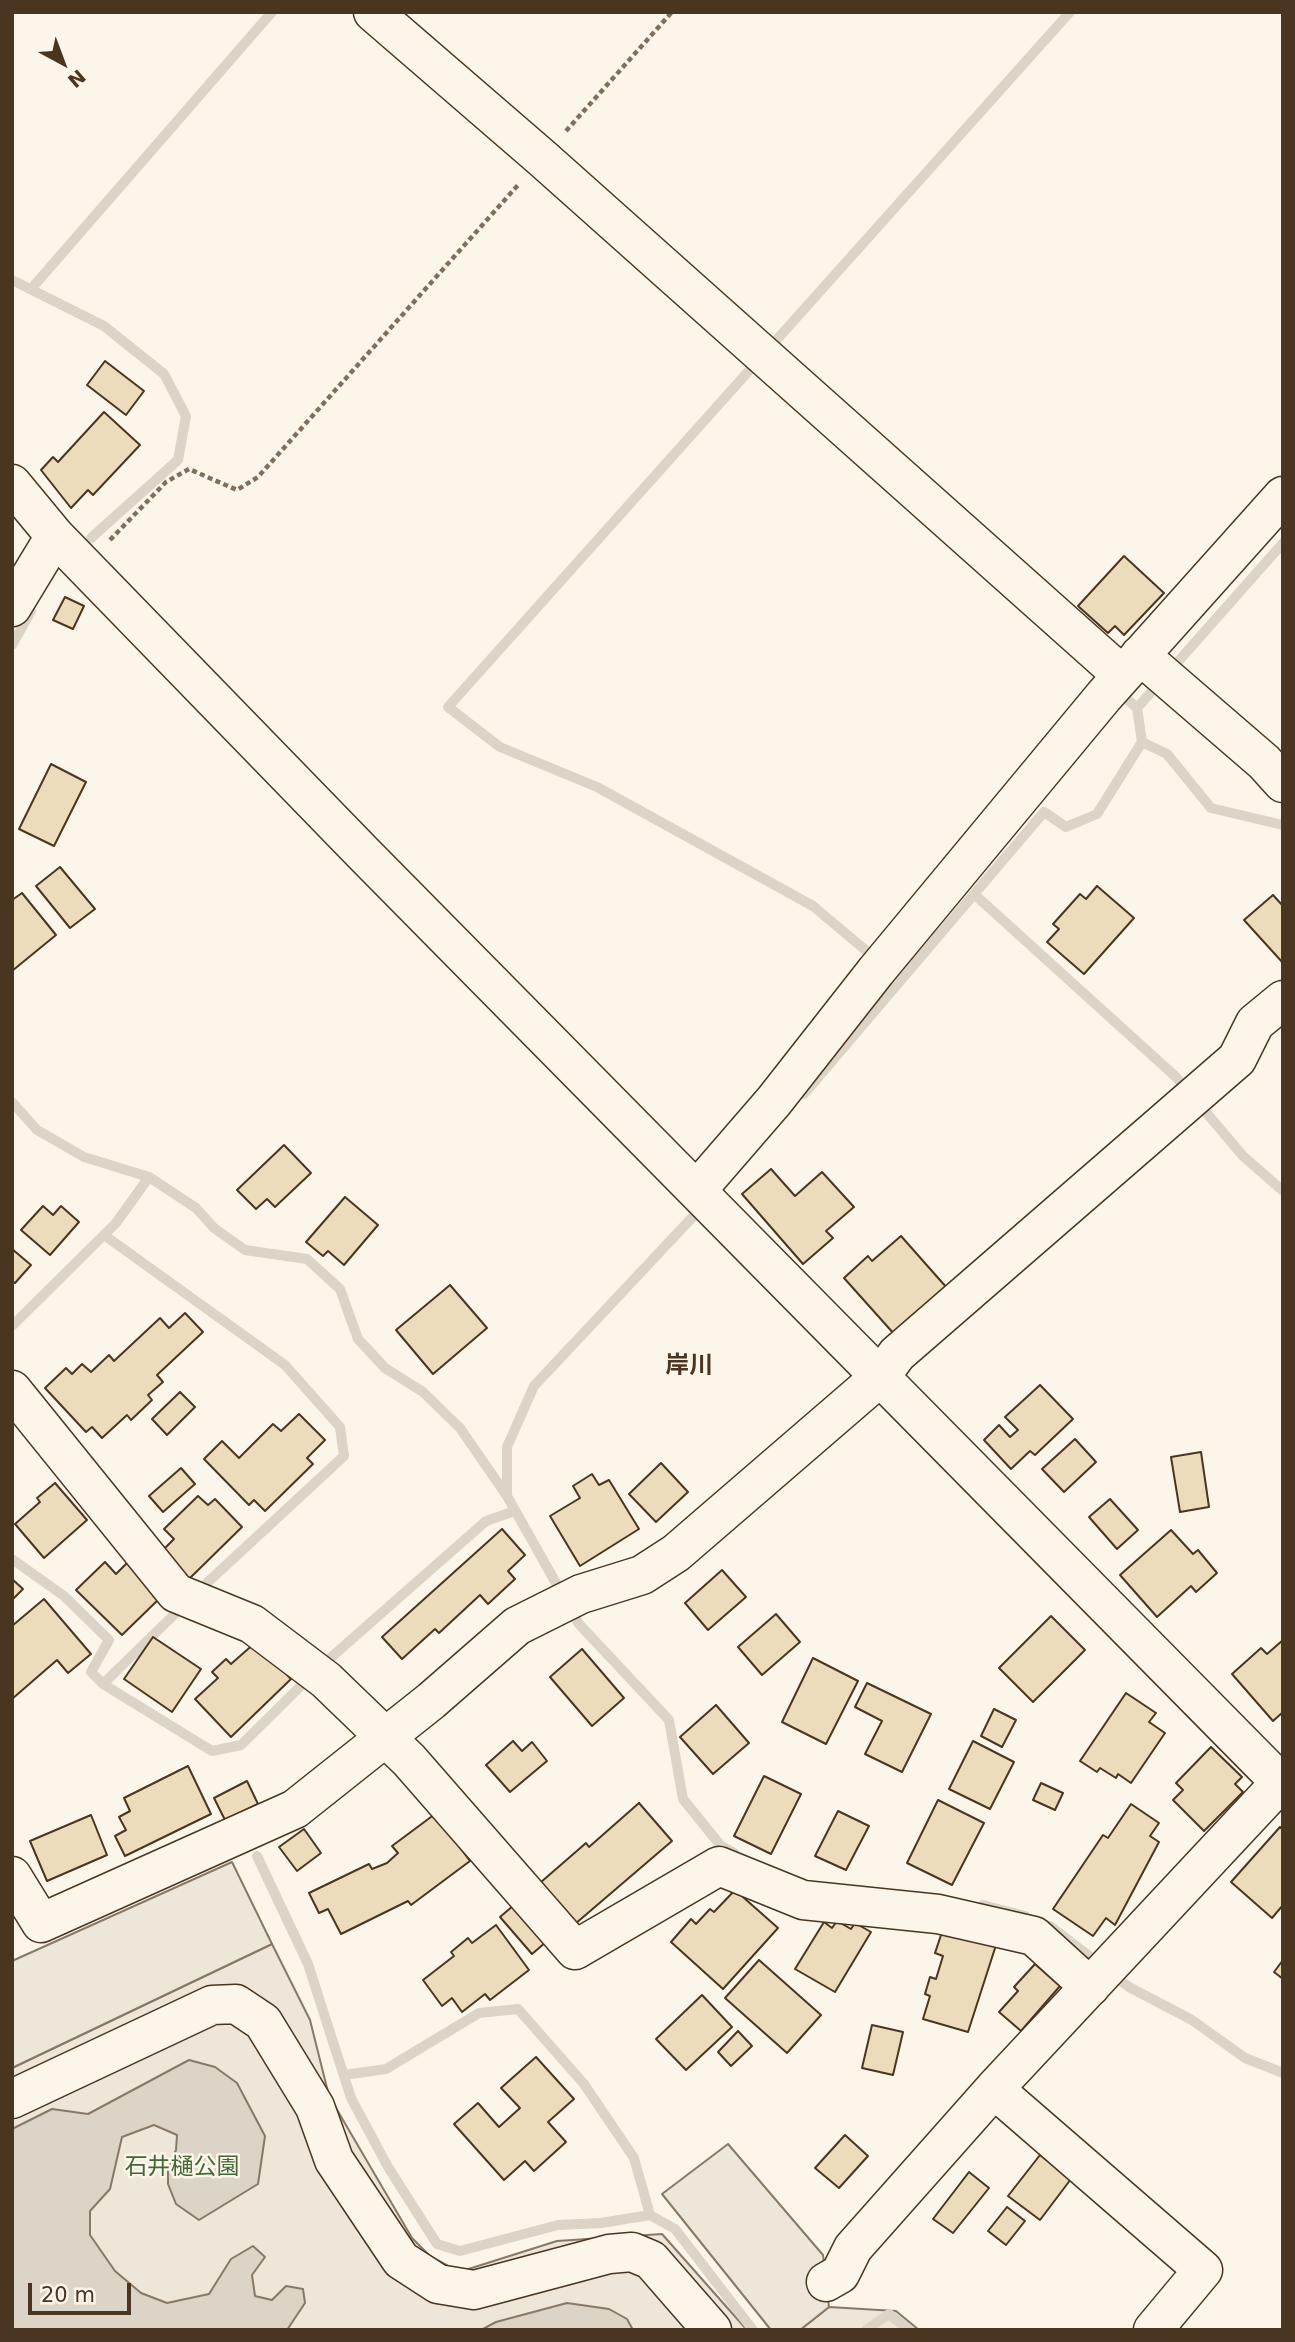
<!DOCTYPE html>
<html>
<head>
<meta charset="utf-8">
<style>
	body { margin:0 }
	#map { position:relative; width:1295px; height:2342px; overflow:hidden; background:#fbf6e9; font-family:"DejaVu Sans",sans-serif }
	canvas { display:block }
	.frame { position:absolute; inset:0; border:14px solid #4a3520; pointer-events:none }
	.north { position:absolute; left:28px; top:28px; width:70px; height:70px; -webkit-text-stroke:5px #fbf6e9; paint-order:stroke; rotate:139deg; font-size:19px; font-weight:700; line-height:28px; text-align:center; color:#4a3520 }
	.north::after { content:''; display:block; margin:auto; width:24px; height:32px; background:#4a3520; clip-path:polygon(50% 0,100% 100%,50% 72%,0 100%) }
	.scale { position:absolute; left:28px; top:2283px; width:103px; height:32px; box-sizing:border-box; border:4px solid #4a3520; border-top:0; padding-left:9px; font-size:21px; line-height:24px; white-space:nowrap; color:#4a3520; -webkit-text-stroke:5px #fbf6e9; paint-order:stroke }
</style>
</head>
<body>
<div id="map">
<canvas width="1295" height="2342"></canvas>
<div class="frame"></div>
<div class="north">N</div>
<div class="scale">20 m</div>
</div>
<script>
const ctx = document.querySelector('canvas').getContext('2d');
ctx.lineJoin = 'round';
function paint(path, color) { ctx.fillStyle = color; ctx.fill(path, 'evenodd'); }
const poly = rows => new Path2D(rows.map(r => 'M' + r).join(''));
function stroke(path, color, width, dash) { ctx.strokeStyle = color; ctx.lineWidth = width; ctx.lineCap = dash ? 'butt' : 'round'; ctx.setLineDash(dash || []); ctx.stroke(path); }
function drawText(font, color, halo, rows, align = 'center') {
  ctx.font = font + ' "DejaVu Sans","Noto Sans JP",sans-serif'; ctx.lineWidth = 5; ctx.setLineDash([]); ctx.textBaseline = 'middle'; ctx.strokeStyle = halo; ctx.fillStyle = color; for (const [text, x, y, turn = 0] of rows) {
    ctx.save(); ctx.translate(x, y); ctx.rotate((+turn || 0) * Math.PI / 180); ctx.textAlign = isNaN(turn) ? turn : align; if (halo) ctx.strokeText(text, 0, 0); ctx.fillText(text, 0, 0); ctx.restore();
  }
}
const green = poly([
	[272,1944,310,2020,329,2096,412,2238,430,2256,459,2272,557,2241,662,2234,747,2330,12,2330,12,2068,272,1944],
	[829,2307,896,2311,919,2330,800,2330,829,2307]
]);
const parking = poly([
	[232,1862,272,1944,12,2068,12,1961,232,1862],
	[728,2144,823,2255,829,2307,800,2330,771,2330,662,2194,728,2144]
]);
const water = poly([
	[189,2060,215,2067,237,2083,265,2136,258,2184,199,2220,176,2204,168,2184,168,2169,176,2150,177,2135,154,2125,122,2137,110,2189,90,2211,90,2235,115,2271,141,2293,167,2303,209,2294,231,2259,253,2246,265,2257,252,2275,255,2296,272,2300,286,2286,303,2289,305,2303,287,2330,12,2330,12,2129,52,2109,88,2114,189,2060],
	[567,2303,609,2309,627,2319,633,2330,481,2330,496,2322,567,2303]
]);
const stream = poly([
	[12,280,104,326,164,374,186,416,178,460,91,538],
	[32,288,272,12],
	[12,645,31,611],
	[1118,691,1137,708,1142,742,1167,754,1211,808,1283,825],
	[1137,708,1283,543],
	[974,894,1176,1077,1243,1156,1283,1191],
	[901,980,813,906,597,787,500,747,448,707,1070,12],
	[804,1094,1044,812,1066,827,1097,814,1142,742],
	[12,1102,37,1130,84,1157,149,1177,196,1208,214,1228,245,1250,307,1259,340,1289,358,1339,385,1368,423,1392,460,1428,507,1496,579,1624,669,1720,683,1799,721,1846,734,1853],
	[104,1235,285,1365,340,1427,344,1456,195,1594],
	[12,1326,116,1223,149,1177],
	[507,1496,507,1447,534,1386,702,1207],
	[12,1559,64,1596,109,1640,91,1672,103,1684,212,1751,241,1745,319,1668,486,1521,515,1511],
	[103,1684,184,1605],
	[257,1856,308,1964,351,2098,388,2167,437,2244,460,2251,558,2225,601,2223,650,2215,675,2229,753,2330],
	[983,1905,1025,1916],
	[1050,1926,1129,1987,1192,2020,1245,2058,1283,2073],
	[344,2075,386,2069,479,2013,518,2009,584,2084,634,2158,650,2215],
	[866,2330,889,2314,909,2330]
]);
const building = poly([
	[105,361,144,391,126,415,87,385,105,361],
	[104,412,140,445,93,495,88,490,71,508,41,470,53,457,58,462,104,412],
	[1124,556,1164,593,1124,635,1115,626,1108,633,1078,606,1124,556],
	[65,597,84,606,73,629,53,620,65,597],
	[51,764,86,782,54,846,19,829,51,764],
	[60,867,95,909,70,928,36,886,60,867],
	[1097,886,1134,918,1084,974,1047,942,1059,929,1053,924,1080,894,1086,899,1097,886],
	[22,893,56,935,12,971,12,900,22,893],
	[1273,895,1283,906,1283,963,1244,920,1273,895],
	[284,1145,311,1173,275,1207,267,1199,256,1209,237,1190,284,1145],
	[771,1169,795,1196,822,1172,854,1207,826,1231,833,1238,803,1264,742,1194,771,1169],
	[345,1197,378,1225,344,1265,328,1251,323,1256,306,1242,345,1197],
	[43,1206,53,1215,61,1206,79,1222,50,1255,21,1230,43,1206],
	[901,1236,947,1288,895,1335,844,1278,868,1256,872,1261,901,1236],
	[12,1249,31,1265,15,1283,12,1281,12,1249],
	[450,1285,487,1328,433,1374,396,1330,450,1285],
	[185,1313,203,1332,157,1375,163,1382,148,1395,152,1400,131,1420,127,1415,102,1438,92,1427,86,1432,45,1388,66,1368,72,1374,82,1364,91,1372,109,1355,114,1361,160,1318,169,1328,185,1313],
	[1040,1385,1073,1419,1035,1455,1030,1451,1011,1469,984,1440,999,1425,1010,1437,1018,1430,1005,1417,1040,1385],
	[180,1392,195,1407,167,1435,152,1419,180,1392],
	[299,1414,325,1440,307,1458,313,1464,265,1511,254,1500,249,1505,204,1459,222,1441,239,1458,273,1424,281,1431,299,1414],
	[1075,1439,1096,1462,1064,1492,1042,1469,1075,1439],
	[1201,1452,1209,1507,1180,1512,1171,1457,1201,1452],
	[661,1463,688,1492,656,1522,629,1494,661,1463],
	[181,1468,195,1484,163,1512,149,1496,181,1468],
	[592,1474,599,1485,609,1480,639,1529,580,1566,550,1516,580,1498,573,1486,592,1474],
	[55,1483,87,1520,44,1558,15,1524,40,1502,37,1498,55,1483],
	[198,1496,208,1505,215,1499,242,1527,189,1579,162,1551,174,1539,164,1529,198,1496],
	[1110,1499,1138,1530,1117,1549,1089,1517,1110,1499],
	[502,1529,525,1555,508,1571,515,1579,488,1604,480,1595,439,1633,435,1629,402,1659,382,1637,502,1529],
	[1171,1530,1193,1554,1198,1550,1217,1573,1196,1592,1191,1586,1157,1617,1120,1575,1171,1530],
	[105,1562,116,1574,127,1563,161,1597,122,1635,76,1590,105,1562],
	[722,1570,746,1597,708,1630,685,1603,722,1570],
	[12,1579,23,1589,12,1600,12,1579],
	[44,1599,91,1654,68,1673,57,1660,12,1699,12,1626,44,1599],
	[776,1614,800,1642,762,1675,738,1647,776,1614],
	[1051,1616,1085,1650,1033,1702,999,1668,1051,1616],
	[153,1637,201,1669,172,1712,124,1679,153,1637],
	[1283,1640,1283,1712,1273,1721,1232,1674,1261,1648,1267,1654,1283,1640],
	[256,1642,291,1679,231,1737,195,1699,218,1678,212,1672,226,1659,231,1664,256,1642],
	[582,1649,624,1698,592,1726,550,1677,582,1649],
	[813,1658,858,1681,826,1744,782,1722,813,1658],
	[867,1683,931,1714,902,1772,865,1754,882,1721,855,1707,867,1683],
	[1126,1693,1156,1713,1149,1722,1165,1733,1131,1783,1118,1774,1116,1778,1100,1768,1097,1772,1080,1761,1126,1693],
	[716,1705,749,1743,713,1774,680,1737,716,1705],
	[994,1709,1016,1720,1002,1747,981,1736,994,1709],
	[513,1741,522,1751,532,1742,547,1761,510,1792,486,1765,513,1741],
	[973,1741,1014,1762,990,1809,949,1789,973,1741],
	[1211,1747,1242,1777,1235,1784,1243,1792,1204,1831,1173,1800,1183,1790,1176,1783,1211,1747],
	[188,1766,211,1814,125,1856,115,1836,126,1830,119,1817,130,1811,124,1798,188,1766],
	[764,1776,801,1794,771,1854,734,1836,764,1776],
	[247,1781,258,1804,225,1820,214,1798,247,1781],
	[1041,1783,1063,1793,1055,1810,1033,1800,1041,1783],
	[938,1800,984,1823,952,1885,907,1863,938,1800],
	[639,1803,672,1841,568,1930,533,1889,586,1843,589,1847,639,1803],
	[1131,1804,1159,1823,1150,1836,1159,1842,1115,1925,1106,1918,1093,1936,1053,1909,1103,1835,1108,1838,1131,1804],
	[838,1811,869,1826,846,1870,815,1856,838,1811],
	[435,1814,470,1861,411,1905,408,1901,341,1934,328,1909,319,1913,309,1893,369,1864,372,1869,387,1863,398,1853,392,1846,435,1814],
	[91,1815,107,1855,47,1881,30,1841,91,1815],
	[1280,1827,1283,1830,1283,1905,1272,1918,1231,1882,1280,1827],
	[304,1829,321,1853,297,1871,279,1847,304,1829],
	[735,1890,778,1928,723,1989,671,1942,691,1919,696,1924,710,1909,714,1912,735,1890],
	[514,1905,546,1942,532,1954,500,1917,514,1905],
	[837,1921,851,1929,855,1923,871,1932,835,1992,795,1969,824,1922,832,1928,837,1921],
	[496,1925,529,1970,490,2000,485,1994,462,2012,452,1998,442,2006,423,1980,454,1956,451,1952,468,1938,472,1943,496,1925],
	[944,1926,997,1942,968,2032,923,2019,930,1996,925,1994,930,1977,936,1979,943,1956,935,1953,944,1926],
	[759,1960,821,2015,787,2053,725,1998,759,1960],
	[1283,1960,1283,1979,1274,1972,1283,1960],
	[1035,1964,1060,1986,1021,2031,999,2012,1018,1991,1014,1987,1035,1964],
	[702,1995,732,2027,686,2070,656,2039,702,1995],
	[872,2025,903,2032,893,2075,862,2068,872,2025],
	[738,2031,752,2046,731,2066,718,2052,738,2031],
	[536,2057,574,2099,548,2122,566,2142,534,2171,525,2161,504,2180,454,2124,478,2103,499,2127,520,2108,501,2088,536,2057],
	[845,2135,868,2156,839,2188,815,2168,845,2135],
	[1040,2155,1071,2179,1040,2220,1008,2196,1040,2155],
	[969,2172,989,2188,953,2233,933,2219,969,2172],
	[1007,2207,1025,2221,1006,2245,988,2231,1007,2207]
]);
const path = poly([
	[566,131,672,12],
	[110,540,166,482,189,469,237,490,258,477,518,185]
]);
const minor = poly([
	[373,12,542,158,1122,675],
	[12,484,55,536,363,853,1283,1785],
	[12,607,55,536],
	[1140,655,1264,762,1283,783],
	[697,1190,774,1101,876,971,1104,696,1283,496],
	[12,1390,176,1593,252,1624,326,1680,409,1760,575,1950,719,1866,803,1900,938,1914,1034,1936,1090,1987],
	[12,1876,41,1923,295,1809,431,1701,517,1626,581,1594,642,1575,676,1553,880,1377,897,1354,1237,1059,1255,1023,1283,1000],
	[994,2089,1203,2270,1153,2330],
	[12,2099,212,2005,236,2004,263,2022,315,2107,334,2160,401,2260,438,2284,474,2290,609,2254,632,2252,651,2260,712,2330],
	[826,2282,840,2274,853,2248,994,2089,1280,1783]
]);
const parkNames = [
	["石井樋公園",182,2168]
];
const neighbourhoodNames = [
	["岸川",689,1367]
];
paint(green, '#ede6d9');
stroke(green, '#887966', 2);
paint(parking, '#ede7d9');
stroke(parking, '#887966', 2);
paint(water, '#dcd4c6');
stroke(water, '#887966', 2);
stroke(stream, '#dcd4c6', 10);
paint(building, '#ecdcbc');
stroke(building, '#4a3520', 2);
stroke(minor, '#4a3520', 41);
stroke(path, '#7f6f5c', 4.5, [5, 3.5]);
stroke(minor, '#fbf6e9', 38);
drawText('23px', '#436837', '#fbf6e9', parkNames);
drawText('bold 24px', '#4a3520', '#fbf6e9', neighbourhoodNames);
</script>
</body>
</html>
